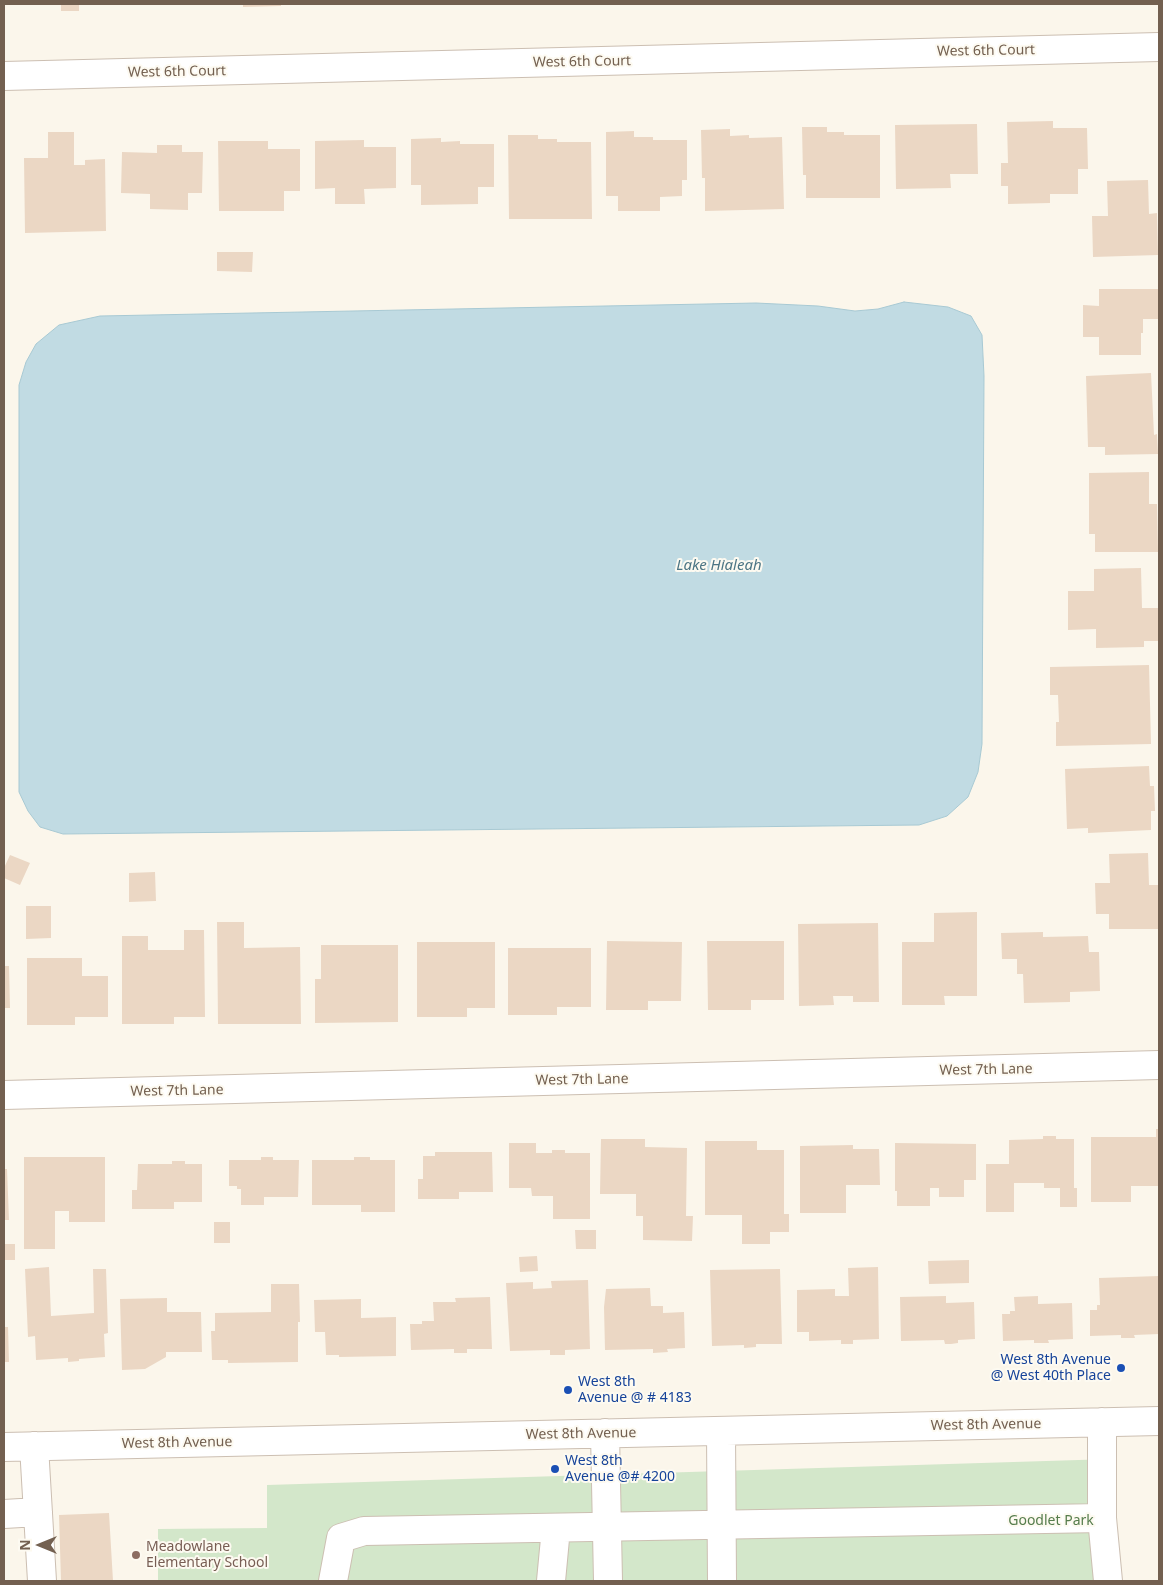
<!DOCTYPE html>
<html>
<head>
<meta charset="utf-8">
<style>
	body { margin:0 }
	#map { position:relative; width:1163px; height:1585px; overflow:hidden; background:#fbf6eb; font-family:"Noto Sans",sans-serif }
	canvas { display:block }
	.frame { position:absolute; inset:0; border:5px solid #736050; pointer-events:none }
	.north { position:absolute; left:15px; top:1520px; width:50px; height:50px; -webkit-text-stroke:4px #fdfaf1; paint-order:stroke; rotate:270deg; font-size:14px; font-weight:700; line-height:20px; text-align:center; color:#736050 }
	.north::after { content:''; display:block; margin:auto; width:18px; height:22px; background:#736050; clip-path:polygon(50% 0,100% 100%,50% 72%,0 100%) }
</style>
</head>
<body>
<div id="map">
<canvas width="1163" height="1585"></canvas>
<div class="frame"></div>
<div class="north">N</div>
</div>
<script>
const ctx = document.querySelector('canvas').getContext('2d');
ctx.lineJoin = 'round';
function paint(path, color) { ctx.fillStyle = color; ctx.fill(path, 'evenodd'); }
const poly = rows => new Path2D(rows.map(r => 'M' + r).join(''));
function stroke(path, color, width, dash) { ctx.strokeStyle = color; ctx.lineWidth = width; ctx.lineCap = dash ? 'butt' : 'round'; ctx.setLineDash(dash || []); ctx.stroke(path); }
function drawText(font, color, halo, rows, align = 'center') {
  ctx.font = font + ' "Noto Sans",sans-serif'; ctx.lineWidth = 4; ctx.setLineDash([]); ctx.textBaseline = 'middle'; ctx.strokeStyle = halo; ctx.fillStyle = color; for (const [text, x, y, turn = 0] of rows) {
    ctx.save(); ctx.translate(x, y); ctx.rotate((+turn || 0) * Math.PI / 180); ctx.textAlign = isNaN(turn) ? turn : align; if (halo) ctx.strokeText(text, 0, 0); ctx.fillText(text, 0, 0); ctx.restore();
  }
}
const green = poly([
	[1111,1459,1112,1581,158,1581,158,1529,267,1528,267,1485]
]);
const water = poly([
	[904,302,948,307,971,316,982,335,984,376,982,744,978,772,968,797,947,816,919,825,63,834,40,827,28,811,19,792,19,385,26,362,36,344,59,325,100,316,756,303,818,306,855,311,878,309,904,302]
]);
const building = poly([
	[61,4,79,4,79,11,61,11],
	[243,4,281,4,281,6,243,7],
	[1053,121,1053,128,1087,128,1088,169,1078,169,1078,194,1050,194,1050,203,1008,204,1008,186,1001,186,1001,163,1008,163,1007,122],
	[977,124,978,174,950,174,951,188,896,189,895,125],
	[802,127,827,127,827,132,844,132,844,135,880,135,880,198,806,198,806,175,803,175],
	[730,129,730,136,749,135,749,138,782,137,784,209,705,211,705,178,702,178,701,130],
	[634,131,634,137,653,137,653,140,687,140,687,180,682,180,682,196,660,197,660,211,618,211,618,196,606,196,606,132],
	[48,132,74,132,74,165,85,165,85,160,105,159,106,231,25,233,24,158,48,158],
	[508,135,538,135,538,139,557,139,557,142,591,142,592,219,509,219],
	[441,138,441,142,460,141,460,144,494,144,494,187,478,187,478,204,421,205,421,185,411,185,411,139],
	[364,140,364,147,396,147,396,188,364,189,365,204,335,204,335,188,315,189,315,141],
	[218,141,268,141,268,149,300,149,300,191,284,191,284,211,219,211],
	[157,145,182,145,182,152,203,152,202,193,188,193,188,210,150,209,150,194,121,193,122,152,157,153],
	[1148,180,1149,214,1157,213,1158,255,1093,257,1092,216,1108,216,1107,181],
	[217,252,253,252,252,272,217,271],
	[1099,289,1159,289,1158,319,1143,319,1143,333,1141,333,1141,355,1099,355,1099,337,1083,337,1083,305,1099,306],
	[1151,373,1154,435,1157,434,1158,454,1105,455,1105,447,1088,447,1086,376],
	[1149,472,1149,504,1157,504,1158,552,1095,552,1095,534,1089,534,1089,473],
	[1141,568,1142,608,1158,608,1158,641,1144,641,1144,647,1096,648,1096,629,1068,630,1068,591,1094,591,1094,569],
	[1149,665,1151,744,1056,746,1056,722,1059,722,1058,695,1050,695,1050,667],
	[1149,766,1150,786,1154,786,1155,811,1151,811,1151,830,1088,833,1088,828,1067,829,1065,769],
	[1148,853,1149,885,1158,885,1159,929,1109,929,1109,914,1096,914,1095,883,1110,883,1109,854],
	[10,855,30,863,20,885,4,878,4,868],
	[155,872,156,901,129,902,129,873],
	[26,906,51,906,51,938,26,939],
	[977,912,977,996,944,996,945,1005,902,1005,902,942,934,942,934,913],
	[217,922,244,922,244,948,300,947,301,1024,218,1024],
	[878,923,879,1002,853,1002,853,996,833,996,834,1005,799,1006,798,924],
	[184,930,204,930,205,1017,174,1017,174,1024,122,1024,122,936,148,936,148,950,184,950],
	[1043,932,1043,937,1088,936,1089,952,1099,952,1100,991,1070,992,1070,1002,1024,1003,1023,974,1017,974,1017,959,1002,959,1001,933],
	[607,941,682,942,681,1001,648,1001,648,1010,606,1010],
	[707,941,784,941,784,1000,751,1000,751,1010,708,1010],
	[417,942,495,942,495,1008,467,1008,467,1017,417,1017],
	[321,945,398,945,398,1022,315,1023,315,979,321,979],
	[508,948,591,948,591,1007,557,1007,557,1015,508,1015],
	[27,958,82,958,82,976,108,976,108,1017,75,1017,75,1025,27,1025],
	[4,966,9,966,10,1008,4,1008],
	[1156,1129,1159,1129,1159,1186,1131,1186,1131,1202,1091,1202,1091,1137,1156,1137],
	[1043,1136,1056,1136,1056,1139,1074,1139,1074,1188,1077,1188,1077,1207,1060,1207,1060,1188,1044,1188,1044,1183,1014,1183,1014,1212,986,1212,986,1164,1009,1164,1009,1140,1043,1139],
	[601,1139,645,1139,645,1147,687,1148,686,1216,693,1216,692,1241,643,1240,643,1216,636,1216,636,1194,600,1194],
	[705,1141,757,1141,757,1150,784,1150,784,1214,789,1214,789,1232,770,1232,770,1244,742,1244,742,1215,705,1215],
	[509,1143,536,1143,536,1153,552,1153,552,1150,565,1150,565,1153,590,1153,590,1219,553,1219,553,1196,532,1196,531,1188,509,1188],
	[895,1143,976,1144,976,1180,964,1180,964,1197,939,1197,939,1188,930,1188,930,1206,897,1206,897,1191,895,1191],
	[853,1145,853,1149,879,1149,880,1185,846,1185,846,1213,800,1213,800,1146],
	[435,1152,492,1152,493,1192,459,1192,459,1199,418,1199,418,1179,423,1179,423,1156,435,1156],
	[24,1157,105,1157,105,1222,69,1222,69,1211,55,1211,55,1249,24,1249],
	[261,1157,273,1157,273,1160,299,1160,298,1197,264,1197,264,1205,241,1205,241,1189,237,1189,237,1186,229,1186,229,1160,261,1160],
	[354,1157,370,1157,370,1160,395,1160,395,1212,361,1212,361,1205,312,1205,312,1160,354,1160],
	[172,1161,185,1161,185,1164,202,1164,202,1202,174,1202,174,1209,132,1209,132,1190,137,1190,138,1164,172,1164],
	[4,1169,7,1169,9,1220,4,1220],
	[214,1222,230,1222,230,1243,214,1243],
	[575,1230,596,1230,596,1249,576,1249],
	[4,1244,15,1244,15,1260,4,1260],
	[537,1256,538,1271,520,1272,519,1257],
	[969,1260,969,1283,929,1284,928,1261],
	[49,1267,51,1316,94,1313,93,1269,106,1269,108,1333,104,1334,105,1357,79,1359,79,1361,68,1362,68,1358,36,1360,35,1336,28,1337,25,1269],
	[878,1267,879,1339,853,1340,853,1344,841,1344,841,1340,809,1341,809,1332,797,1332,797,1290,835,1289,835,1296,849,1296,848,1268],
	[780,1269,782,1344,756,1344,756,1347,744,1348,744,1345,712,1346,710,1270],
	[1159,1276,1159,1334,1134,1335,1135,1338,1121,1338,1121,1335,1090,1336,1090,1310,1097,1310,1097,1305,1100,1305,1099,1278],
	[588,1280,590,1349,565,1350,565,1355,550,1355,550,1350,510,1351,506,1283,533,1282,533,1289,552,1288,551,1281],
	[271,1284,299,1284,300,1322,298,1322,298,1362,228,1363,228,1360,212,1360,211,1331,215,1331,215,1313,271,1312],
	[650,1288,651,1306,663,1306,663,1313,684,1312,685,1348,667,1349,668,1352,653,1353,653,1349,605,1350,604,1307,606,1289],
	[946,1296,946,1303,974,1302,975,1339,958,1340,958,1343,951,1344,945,1344,944,1340,901,1341,900,1297],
	[1038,1296,1038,1304,1072,1303,1073,1339,1048,1340,1049,1343,1034,1343,1034,1340,1003,1341,1002,1314,1010,1314,1010,1311,1015,1311,1014,1297],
	[490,1297,492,1349,467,1349,467,1353,454,1353,454,1349,411,1350,410,1324,422,1324,422,1321,434,1321,433,1302,456,1302,455,1298],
	[167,1298,167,1312,201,1312,202,1352,166,1352,166,1357,145,1369,122,1370,120,1299],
	[361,1299,361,1318,396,1317,396,1356,339,1357,339,1355,326,1355,325,1332,315,1332,314,1300],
	[4,1327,8,1327,9,1362,4,1362],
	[109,1513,113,1581,61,1581,59,1515]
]);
const minor = poly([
	[4,76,1159,47],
	[4,1095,1159,1065],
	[1102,1422,1102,1518,1108,1581],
	[721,1431,722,1581],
	[605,1433,608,1581],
	[34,1446,42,1581],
	[4,1447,1159,1421],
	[4,1514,38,1512],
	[333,1581,341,1538,364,1531,1102,1518],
	[551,1581,556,1528]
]);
const markers = [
	[1121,1368,5,"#1a4fb4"],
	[568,1390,5,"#1a4fb4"],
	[555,1469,5,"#1a4fb4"],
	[136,1555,5,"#8d6e63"]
];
const streetNames = [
	["West 6th Court",986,51,-1],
	["West 6th Court",582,62,-1],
	["West 6th Court",177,72,-1],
	["West 7th Lane",986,1070,-1],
	["West 7th Lane",582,1080,-1],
	["West 7th Lane",177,1091,-1],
	["West 8th Avenue",986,1425,-1],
	["West 8th Avenue",581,1434,-1],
	["West 8th Avenue",177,1443,-1]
];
const transitNames = [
	["West 8th Avenue",1111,1360,"right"],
	["@ West 40th Place",1111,1376,"right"],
	["West 8th",578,1382],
	["Avenue @ # 4183",578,1398],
	["West 8th",565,1461],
	["Avenue @# 4200",565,1477]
];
const parkNames = [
	["Goodlet Park",1051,1521]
];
const educationNames = [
	["Meadowlane",146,1547],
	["Elementary School",146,1563]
];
const waterNames = [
	["Lake Hialeah",719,566]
];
paint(green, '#d3e7ca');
paint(water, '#c1dbe3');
stroke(water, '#a8c9d3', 1);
paint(building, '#ebd7c4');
stroke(minor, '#ccbfb2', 30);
stroke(minor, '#fff', 28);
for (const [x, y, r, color] of markers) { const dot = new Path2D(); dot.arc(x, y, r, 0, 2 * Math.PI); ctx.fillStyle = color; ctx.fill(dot); stroke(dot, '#fdfaf1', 2); }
drawText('14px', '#736050', '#fdfaf1', streetNames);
drawText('14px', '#164399', '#fdfaf1', transitNames, 'left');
drawText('14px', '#567d4d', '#fdfaf1', parkNames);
drawText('14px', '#785e54', '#fdfaf1', educationNames, 'left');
drawText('italic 15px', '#4c7584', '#fdfaf1', waterNames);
</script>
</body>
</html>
